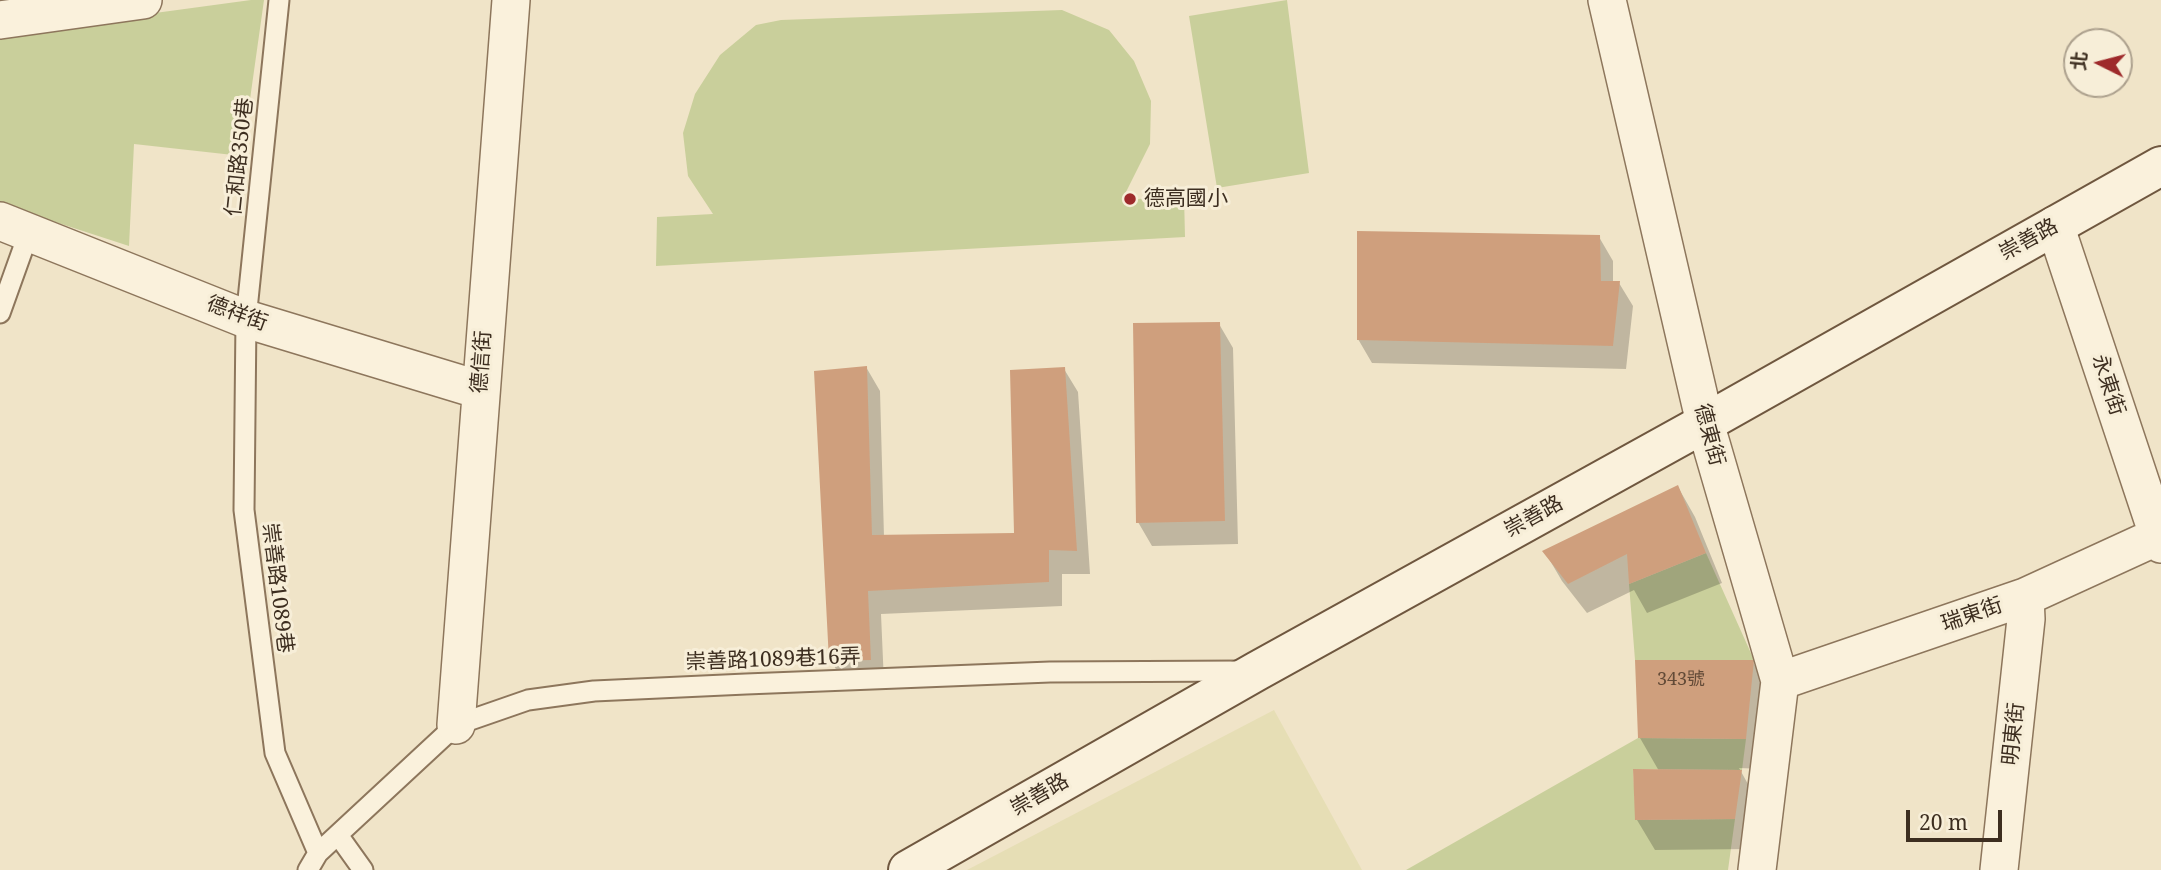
<!DOCTYPE html>
<html>
<head>
<meta charset="utf-8">
<style>
	body { margin:0 }
	#map { position:relative; width:2161px; height:870px; overflow:hidden; background:#f0e4c8; font-family:"Noto Serif","Noto Sans TC",serif }
	canvas { display:block }
	.north { position:absolute; left:2063px; top:28px; width:70px; height:70px; box-sizing:border-box; background:#f7eed8; border:2px solid #ada18e; border-radius:50%; rotate:276deg; font-size:19px; font-weight:700; line-height:28px; text-align:center; color:#3d2e20 }
	.north::after { content:''; display:block; margin:auto; width:24px; height:32px; background:#9e2a2b; clip-path:polygon(50% 0,100% 100%,50% 72%,0 100%) }
	.scale { position:absolute; left:1906px; top:810px; width:96px; height:32px; box-sizing:border-box; border:4px solid #3d2e20; border-top:0; padding-left:9px; font-size:21px; line-height:24px; white-space:nowrap; color:#3d2e20; -webkit-text-stroke:5px #f7eed8; paint-order:stroke }
</style>
</head>
<body>
<div id="map">
<canvas width="2161" height="870"></canvas>
<div class="north">北</div>
<div class="scale">20 m</div>
</div>
<script>
const ctx = document.querySelector('canvas').getContext('2d');
ctx.lineJoin = 'round';
function paint(path, color) { ctx.fillStyle = color; ctx.fill(path, 'evenodd'); }
const poly = rows => new Path2D(rows.map(r => 'M' + r).join(''));
function stroke(path, color, width, dash) { ctx.strokeStyle = color; ctx.lineWidth = width; ctx.lineCap = dash ? 'butt' : 'round'; ctx.setLineDash(dash || []); ctx.stroke(path); }
function drawText(font, color, halo, rows, align = 'center') {
  ctx.font = font + ' "Noto Serif","Noto Sans TC",serif'; ctx.lineWidth = 6; ctx.setLineDash([]); ctx.textBaseline = 'middle'; ctx.strokeStyle = halo; ctx.fillStyle = color; for (const [text, x, y, turn = 0] of rows) {
    ctx.save(); ctx.translate(x, y); ctx.rotate((+turn || 0) * Math.PI / 180); ctx.textAlign = isNaN(turn) ? turn : align; if (halo) ctx.strokeText(text, 0, 0); ctx.fillText(text, 0, 0); ctx.restore();
  }
}
const farmland = poly([
	[1274,710,1362,870,967,870]
]);
const green = poly([
	[251,0,264,0,242,156,134,144,129,246,0,204,0,34],
	[1287,0,1309,173,1217,188,1189,16],
	[1062,10,1109,30,1134,61,1151,101,1150,144,1122,200,1184,196,1185,237,656,266,657,217,713,214,688,176,683,133,695,94,720,55,756,25,781,20],
	[1706,553,1754,660,1635,660,1629,584],
	[1638,738,1746,739,1742,770,1633,769,1636,820,1735,819,1728,870,1406,870]
]);
const shadow = poly([
	[1599,237,1613,261,1613,283,1619,283,1633,306,1626,369,1372,363,1358,339],
	[1219,324,1233,348,1238,544,1152,546,1138,522],
	[866,367,880,391,884,537,1016,534,1064,369,1078,392,1090,574,1062,574,1062,606,881,614,884,683,845,684,831,661],
	[1678,487,1695,517,1722,583,1647,613,1634,590,1587,613,1562,581,1545,552],
	[1753,662,1770,692,1763,769,1739,768,1758,802,1752,849,1655,850,1637,820,1659,771,1640,738]
]);
const building = poly([
	[1357,231,1600,235,1601,281,1620,281,1613,346,1357,340],
	[1220,322,1225,521,1136,523,1133,323],
	[867,366,872,535,1014,533,1010,370,1065,367,1077,551,1049,550,1049,582,868,591,871,660,829,661,814,371],
	[1678,485,1706,553,1629,584,1627,554,1568,584,1542,551],
	[1635,660,1754,660,1746,739,1638,738],
	[1633,769,1742,770,1735,819,1635,820]
]);
const lane = poly([
	[279,0,246,319,244,510,275,753,318,853],
	[0,313,29,232],
	[338,835,363,870],
	[308,870,318,853,456,725,528,700,594,691,746,684,1050,672,1242,671]
]);
const street = poly([
	[1607,0,1705,423,1780,681,1757,870],
	[0,20,143,0],
	[0,221,246,319,480,390],
	[2055,225,2161,544],
	[1780,681,2025,597,2158,536],
	[456,725,511,0],
	[1999,870,2026,619,2025,597]
]);
const secondary = poly([
	[908,870,1257,671,1705,423,2161,166]
]);
const markers = [
	[1130,199,7,"#9e2a2b"]
];
const numberNames = [
	["343號",1681,680]
];
const streetNames = [
	["仁和路350巷",240,157,-84],
	["崇善路",2029,240,-29],
	["德祥街",237,314,20],
	["德信街",482,362,-86],
	["永東街",2108,385,72],
	["德東街",1709,435,75],
	["崇善路",1534,517,-29],
	["崇善路1089巷",277,588,83],
	["瑞東街",1972,615,-19],
	["崇善路1089巷16弄",773,660,-2],
	["明東街",2014,734,-84],
	["崇善路",1040,795,-30]
];
const poiNames = [
	["德高國小",1144,199]
];
paint(farmland, '#e6deb5');
paint(green, '#c9cf9b');
paint(shadow, '#0003');
paint(building, '#cf9f7d');
stroke(lane, '#8d765c', 23);
stroke(street, '#8d765c', 40);
stroke(secondary, '#6f573f', 42);
stroke(lane, '#faf1dc', 19);
stroke(street, '#faf1dc', 37);
stroke(secondary, '#faf1dc', 38);
for (const [x, y, r, color] of markers) { const dot = new Path2D(); dot.arc(x, y, r, 0, 2 * Math.PI); ctx.fillStyle = color; ctx.fill(dot); stroke(dot, '#f7eed8', 2.5); }
drawText('18px', '#624a37', null, numberNames);
drawText('21px', '#3d2e20', '#f7eed8', streetNames);
drawText('21px', '#3d2e20', '#f7eed8', poiNames, 'left');
</script>
</body>
</html>
